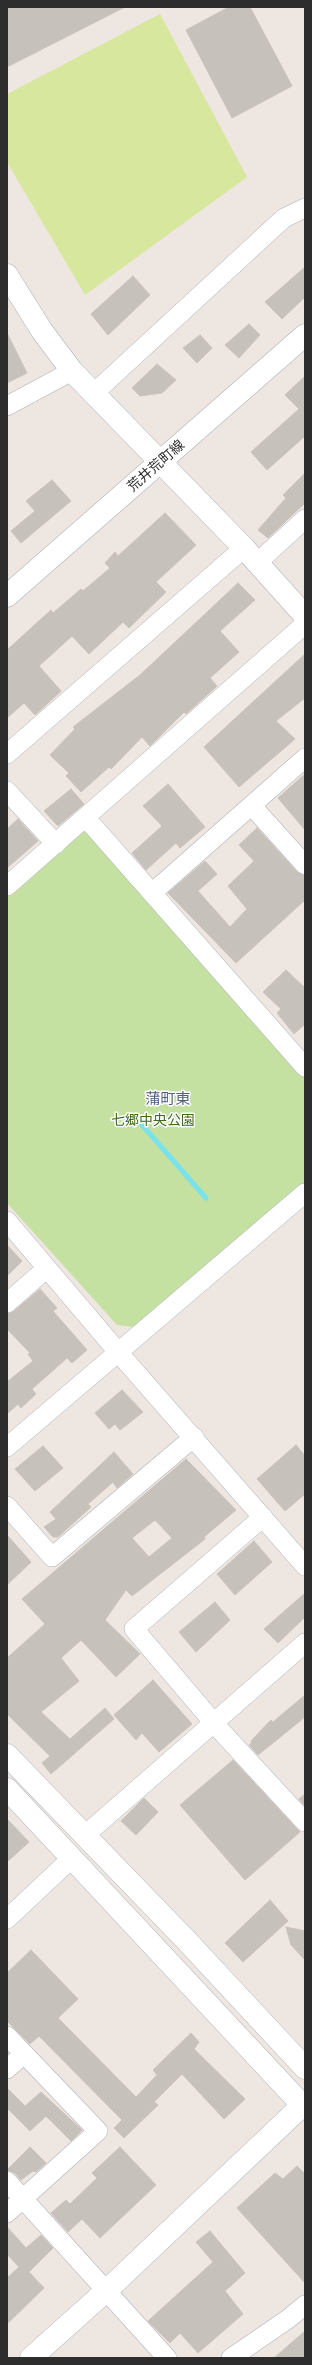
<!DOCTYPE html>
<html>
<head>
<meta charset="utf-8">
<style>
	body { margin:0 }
	#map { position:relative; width:312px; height:2365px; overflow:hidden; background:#eee6e1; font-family:"Asap Condensed",sans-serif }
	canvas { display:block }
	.frame { position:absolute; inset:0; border:8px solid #2d2d2d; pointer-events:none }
</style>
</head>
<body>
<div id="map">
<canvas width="312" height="2365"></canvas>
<div class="frame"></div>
</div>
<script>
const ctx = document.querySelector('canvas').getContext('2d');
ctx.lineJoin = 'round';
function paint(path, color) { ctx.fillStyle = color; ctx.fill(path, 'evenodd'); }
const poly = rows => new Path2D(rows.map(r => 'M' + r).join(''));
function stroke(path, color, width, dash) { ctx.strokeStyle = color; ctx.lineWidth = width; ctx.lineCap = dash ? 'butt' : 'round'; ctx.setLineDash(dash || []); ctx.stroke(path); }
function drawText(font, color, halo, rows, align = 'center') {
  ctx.font = font + ' "Asap Condensed","Noto Sans JP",sans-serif'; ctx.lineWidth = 3; ctx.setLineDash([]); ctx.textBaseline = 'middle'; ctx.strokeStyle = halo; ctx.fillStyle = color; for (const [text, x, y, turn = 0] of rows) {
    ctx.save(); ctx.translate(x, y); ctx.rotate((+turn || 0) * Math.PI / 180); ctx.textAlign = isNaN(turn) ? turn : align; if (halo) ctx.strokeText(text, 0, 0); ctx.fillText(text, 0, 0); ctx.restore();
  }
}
const green = poly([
	[86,818,305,1076,305,1183,134,1327,117,1325,7,1203,7,886]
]);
const pitch = poly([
	[160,14,247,177,85,295,7,162,7,94]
]);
const stream = poly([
	[136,1118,206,1198]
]);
const building = poly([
	[7,7,125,7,7,67,7,7],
	[229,7,250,7,292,86,232,118,186,30,229,7],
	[305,267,305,297,282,319,265,302,305,267],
	[133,276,150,295,108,335,91,314,133,276],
	[249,324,260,335,239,358,225,345,249,324],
	[7,333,27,373,7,383,7,333],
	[200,335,212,348,197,363,183,348,200,335],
	[157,364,176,380,162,393,140,396,132,388,157,364],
	[305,376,305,436,267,470,251,452,299,409,285,395,305,376],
	[305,473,305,503,268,538,258,530,286,498,283,495,305,473],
	[52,480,71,501,21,543,11,531,35,511,26,501,52,480],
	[165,513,196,545,156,582,166,592,129,628,123,622,89,654,72,636,39,666,61,691,35,715,24,703,7,718,7,650,51,610,53,613,81,589,83,591,110,568,105,563,115,552,118,556,165,513],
	[238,583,255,600,220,631,239,652,210,678,217,686,186,714,184,712,150,746,142,737,111,769,109,767,81,792,66,776,69,773,50,755,75,729,73,727,140,675,238,583],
	[305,654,305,698,276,721,295,739,239,787,204,747,305,654],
	[305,774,305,830,278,798,305,774],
	[168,784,205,827,180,848,176,843,146,870,132,853,162,826,143,806,168,784],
	[71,789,84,804,58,826,44,811,71,789],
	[18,819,38,841,7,868,7,829,18,819],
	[257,828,297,872,305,876,305,900,236,963,168,893,205,861,217,874,198,891,230,927,247,909,228,886,254,861,239,845,257,828],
	[286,970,305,988,305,1024,294,1034,277,1013,281,1009,263,992,286,970],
	[7,1245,22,1261,7,1276,7,1245],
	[40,1289,57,1308,53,1311,87,1350,72,1363,67,1358,32,1389,36,1394,21,1408,18,1404,7,1414,7,1382,33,1361,28,1354,30,1353,7,1329,7,1314,14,1311,40,1289],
	[122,1390,143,1412,120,1430,115,1424,109,1429,95,1413,122,1390],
	[296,1445,305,1456,305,1494,285,1511,257,1479,296,1445],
	[43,1446,63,1468,35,1491,15,1469,43,1446],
	[114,1452,133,1474,117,1488,113,1482,88,1504,91,1507,58,1537,53,1537,44,1527,56,1519,50,1512,114,1452],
	[186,1459,236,1510,204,1537,205,1539,132,1596,126,1590,105,1620,140,1654,116,1677,81,1640,61,1658,79,1681,41,1712,70,1739,105,1708,114,1719,51,1774,42,1763,50,1756,7,1714,7,1658,45,1624,22,1599,186,1459],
	[155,1520,172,1538,149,1557,132,1538,155,1520],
	[7,1535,31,1562,7,1585,7,1535],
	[254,1541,272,1562,235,1595,217,1574,254,1541],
	[305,1593,305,1617,278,1643,264,1629,305,1593],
	[215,1602,230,1620,196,1652,179,1632,215,1602],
	[153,1680,192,1724,159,1752,142,1733,136,1740,114,1715,153,1680],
	[305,1695,305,1717,258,1755,249,1745,252,1743,251,1741,271,1720,273,1722,305,1695],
	[233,1760,300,1832,245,1880,180,1805,233,1760],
	[305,1794,305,1806,299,1799,305,1794],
	[144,1798,158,1812,136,1835,121,1821,144,1798],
	[7,1819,29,1842,7,1862,7,1819],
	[270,1900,288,1921,243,1962,225,1943,270,1900],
	[286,1927,305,1931,305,1960,291,1945,286,1927],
	[31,1950,78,1999,58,2018,136,2097,157,2075,153,2070,191,2033,199,2042,194,2049,245,2099,224,2119,182,2074,154,2102,158,2105,124,2138,114,2128,122,2120,39,2036,30,2044,7,2021,7,1973,31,1950],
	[7,2088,25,2106,41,2092,82,2130,71,2141,46,2116,30,2131,7,2108,7,2088],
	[30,2147,46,2163,36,2172,33,2171,21,2180,15,2173,7,2170,30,2147],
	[120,2147,156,2185,100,2238,82,2219,68,2232,51,2213,66,2200,70,2204,97,2178,92,2173,120,2147],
	[297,2166,305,2174,305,2283,237,2208,275,2173,283,2179,297,2166],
	[7,2227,26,2248,41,2235,53,2248,29,2272,44,2288,7,2324,7,2278,19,2267,7,2254,7,2227],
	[210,2231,245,2273,225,2291,243,2314,198,2353,180,2333,170,2343,148,2321,213,2262,196,2242,210,2231],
	[305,2331,305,2358,274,2358,305,2331]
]);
const street = poly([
	[94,393,284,218,305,208],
	[7,406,72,371],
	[257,563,305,519],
	[7,754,244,548],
	[7,791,56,844],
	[252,806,305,865],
	[86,818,305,1067],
	[7,886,305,624],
	[152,893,305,758],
	[7,1221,118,1352,305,1566],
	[7,1303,47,1268],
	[7,1447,305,1193],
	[7,1506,52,1557,194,1437],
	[263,1517,134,1629,220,1730,305,1822],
	[84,1836,305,1643],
	[7,1919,72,1858],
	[7,2036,98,2131,7,2213],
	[7,2069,24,2054],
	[7,2181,167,2358],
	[231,2358,288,2319,305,2305]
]);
const secondary = poly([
	[7,275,42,331,72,371,244,548,305,616],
	[7,596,305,335],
	[7,1755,186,1940,305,2068],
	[7,1789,305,2108],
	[31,2358,106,2291,305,2103]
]);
const streetNames = [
	["荒井荒町線",156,466,-41]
];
const parkNames = [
	["七郷中央公園",153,1121]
];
const neighbourhoodNames = [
	["蒲町東",168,1099]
];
paint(green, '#c4e1a1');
paint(pitch, '#d7e79d');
stroke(stream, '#7be2e9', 5);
paint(building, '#c7c1bc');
stroke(building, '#cac1ba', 1);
stroke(street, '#adb2b9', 20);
stroke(secondary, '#adb2b9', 23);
stroke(street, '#fff', 19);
stroke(secondary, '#fff', 22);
drawText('14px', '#2d2d2d', '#fff', streetNames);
drawText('14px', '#3d691f', '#fff', parkNames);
drawText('15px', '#4f617c', '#fff', neighbourhoodNames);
</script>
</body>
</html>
